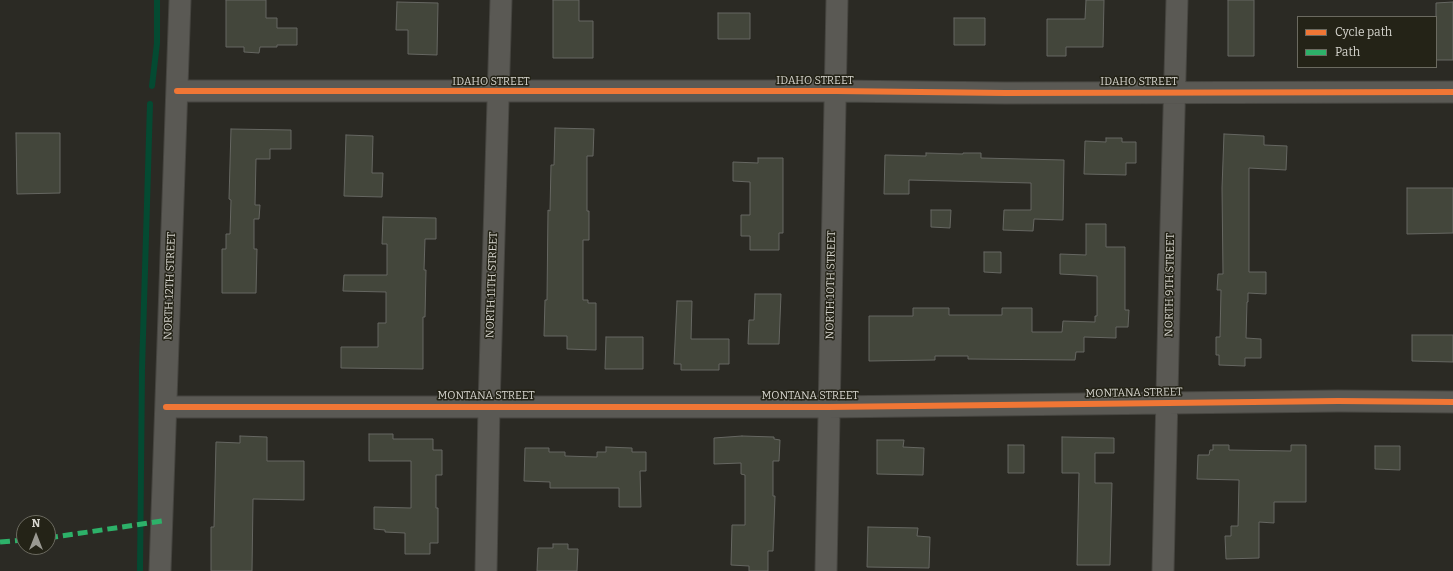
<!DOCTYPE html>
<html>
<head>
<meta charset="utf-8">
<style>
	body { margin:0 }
	#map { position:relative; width:1453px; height:571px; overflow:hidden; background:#2b2a24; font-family:Bitter,serif }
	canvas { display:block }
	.legend { position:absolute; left:1297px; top:16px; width:140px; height:52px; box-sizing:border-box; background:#242317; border:1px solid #6b6a60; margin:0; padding:5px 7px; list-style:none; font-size:12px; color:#d6d5ce }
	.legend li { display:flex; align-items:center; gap:8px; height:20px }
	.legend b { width:20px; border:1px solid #6b6a60 }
	.north { position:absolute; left:16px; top:515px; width:40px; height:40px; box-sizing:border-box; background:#242317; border:1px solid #6b6a60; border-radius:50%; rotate:0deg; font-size:11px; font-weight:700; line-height:16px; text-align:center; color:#d6d5ce }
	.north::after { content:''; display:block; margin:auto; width:14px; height:18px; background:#9a9992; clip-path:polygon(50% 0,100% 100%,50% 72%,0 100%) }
</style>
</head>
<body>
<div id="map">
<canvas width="1453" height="571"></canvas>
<ul class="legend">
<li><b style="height:5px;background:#f07635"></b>Cycle path</li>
<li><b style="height:5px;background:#2db169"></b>Path</li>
</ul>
<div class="north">N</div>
</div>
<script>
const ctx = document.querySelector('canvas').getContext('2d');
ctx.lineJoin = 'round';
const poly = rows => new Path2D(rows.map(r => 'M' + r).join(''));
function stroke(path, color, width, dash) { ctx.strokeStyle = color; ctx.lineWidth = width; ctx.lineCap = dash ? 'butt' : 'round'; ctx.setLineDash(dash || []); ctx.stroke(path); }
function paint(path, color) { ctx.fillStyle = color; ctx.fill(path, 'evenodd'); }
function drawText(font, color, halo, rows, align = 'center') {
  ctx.font = font + ' Bitter,serif'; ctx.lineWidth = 3; ctx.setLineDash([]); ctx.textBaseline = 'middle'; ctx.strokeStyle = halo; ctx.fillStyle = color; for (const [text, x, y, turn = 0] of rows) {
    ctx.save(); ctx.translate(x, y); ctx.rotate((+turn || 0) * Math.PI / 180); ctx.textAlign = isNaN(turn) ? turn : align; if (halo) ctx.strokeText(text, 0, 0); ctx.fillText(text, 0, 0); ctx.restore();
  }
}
const stream = poly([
	[152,86,157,43,157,0],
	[140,571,142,369,150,104]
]);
const building = poly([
	[226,0,266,0,266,18,277,18,277,28,297,28,297,45,277,45,277,47,260,47,259,53,244,52,244,47,226,47,226,0],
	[553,0,579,0,579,21,593,21,593,58,553,58,553,0],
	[1086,0,1104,0,1103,47,1066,47,1066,56,1047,56,1047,19,1085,19,1086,0],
	[1228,0,1254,0,1254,56,1228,56,1228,0],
	[397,2,438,3,437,55,408,54,408,30,396,30,397,2],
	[1453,2,1453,60,1436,60,1436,3,1453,2],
	[718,13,750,13,750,39,718,39,718,13],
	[954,18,985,18,985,45,954,45,954,18],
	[555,128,594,129,593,156,587,156,587,211,589,211,589,240,583,240,583,300,588,300,588,303,596,303,596,350,567,349,567,336,544,336,545,300,547,300,548,210,550,211,551,165,554,165,555,128],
	[231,129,291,130,291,149,270,149,270,159,256,159,255,205,260,205,259,219,254,219,254,249,257,249,256,293,222,293,222,249,226,249,226,234,230,234,231,200,229,199,231,129],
	[16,133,60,133,60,193,17,194,16,133],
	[1224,134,1264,136,1264,145,1287,146,1286,170,1249,168,1249,272,1266,272,1266,294,1248,293,1248,302,1247,302,1246,338,1261,339,1261,358,1245,358,1245,366,1219,365,1219,355,1216,355,1216,337,1220,337,1221,290,1217,290,1218,274,1223,274,1222,188,1224,134],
	[346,135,373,136,372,173,383,173,382,197,344,196,346,135],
	[1106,138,1122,138,1122,142,1136,142,1136,163,1126,163,1126,175,1084,174,1085,141,1106,142,1106,138],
	[926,153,963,154,963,153,981,153,981,158,1064,160,1063,220,1034,219,1033,231,1003,230,1004,210,1031,210,1031,183,909,180,909,194,884,194,885,155,926,156,926,153],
	[758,158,783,158,783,233,779,233,779,250,750,250,750,236,741,236,741,215,750,215,750,182,733,181,733,162,758,163,758,158],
	[1407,188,1453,188,1453,233,1407,234,1407,188],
	[931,210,951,210,950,228,931,227,931,210],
	[383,217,436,218,436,239,425,239,424,270,426,270,425,317,423,317,423,369,341,368,341,347,378,347,378,323,386,323,386,292,343,291,344,275,387,275,387,244,382,244,383,217],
	[1086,224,1106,224,1106,247,1125,247,1125,310,1129,310,1128,327,1116,327,1116,338,1084,337,1084,352,1076,352,1075,360,968,359,968,356,935,356,935,360,869,361,869,316,913,316,913,308,949,308,949,315,1002,315,1002,308,1032,308,1032,332,1062,332,1063,321,1095,322,1095,316,1097,316,1097,276,1060,274,1060,254,1086,255,1086,224],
	[984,252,1001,252,1001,273,984,272,984,252],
	[755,294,781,294,779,344,748,344,749,320,754,320,755,294],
	[677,301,692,301,691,339,729,339,729,364,719,364,719,370,681,370,681,364,674,364,677,301],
	[1412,335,1453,335,1453,362,1412,361,1412,335],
	[606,337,643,337,643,369,605,369,606,337],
	[369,434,393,434,393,439,433,439,433,450,442,450,442,475,436,475,436,508,438,508,438,543,430,543,430,554,405,554,405,533,385,532,385,530,374,529,374,507,411,508,411,461,369,461,369,434],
	[240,436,267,437,267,461,304,461,304,500,253,499,252,571,211,571,211,527,214,527,216,442,240,443,240,436],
	[742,436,774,437,774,439,780,440,779,461,773,461,773,496,775,496,773,551,768,551,768,571,749,571,749,566,731,565,732,525,745,525,745,475,741,474,741,463,714,464,714,438,742,436],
	[1062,437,1114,438,1114,453,1095,453,1095,483,1112,483,1110,565,1077,565,1079,473,1062,473,1062,437],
	[877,440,904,440,903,447,924,448,923,475,877,474,877,440],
	[1008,445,1024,445,1024,473,1008,473,1008,445],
	[1213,445,1229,445,1229,450,1291,451,1291,445,1306,445,1306,502,1274,502,1274,523,1259,522,1259,558,1226,559,1225,536,1231,536,1231,526,1238,526,1239,480,1197,479,1198,455,1209,455,1210,450,1213,450,1213,445],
	[1375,446,1400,446,1400,470,1375,469,1375,446],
	[606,447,632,448,632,452,646,452,646,471,640,471,641,507,619,507,619,488,550,488,550,482,524,481,525,448,549,448,549,452,565,452,565,456,597,457,597,452,606,452,606,447],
	[868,527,918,528,917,536,930,537,929,568,867,567,868,527],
	[553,544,568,544,568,549,578,549,577,571,537,571,538,548,553,548,553,544]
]);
const street = poly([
	[177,91,836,91,1005,93,1453,92],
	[166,407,828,407,1338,401,1453,402],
	[160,571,180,0],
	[486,571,489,406,501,0],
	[826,571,837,0],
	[1163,571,1170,263,1177,0]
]);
const quiet = poly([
	[48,538,162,521],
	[0,542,24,540]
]);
const cycleway = poly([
	[177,91,836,91,1005,93,1453,92],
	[166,407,828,407,1338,401,1453,402]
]);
const streetNames = [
	["IDAHO STREET",815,81],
	["IDAHO STREET",491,82],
	["IDAHO STREET",1139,82],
	["NORTH 11TH STREET",492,285,-88],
	["NORTH 10TH STREET",831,285,-89],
	["NORTH 9TH STREET",1170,285,-89],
	["NORTH 12TH STREET",170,286,-88],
	["MONTANA STREET",1134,393,-1],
	["MONTANA STREET",486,396],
	["MONTANA STREET",810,396]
];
stroke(stream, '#044a32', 6);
paint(building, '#43463b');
stroke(building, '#666762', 1);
stroke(street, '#464540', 23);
stroke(street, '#5a5954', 21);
stroke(quiet, '#2db169', 5, [10, 5]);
stroke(cycleway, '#f07635', 6);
drawText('11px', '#d6d5ce', '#242317', streetNames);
</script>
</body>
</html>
